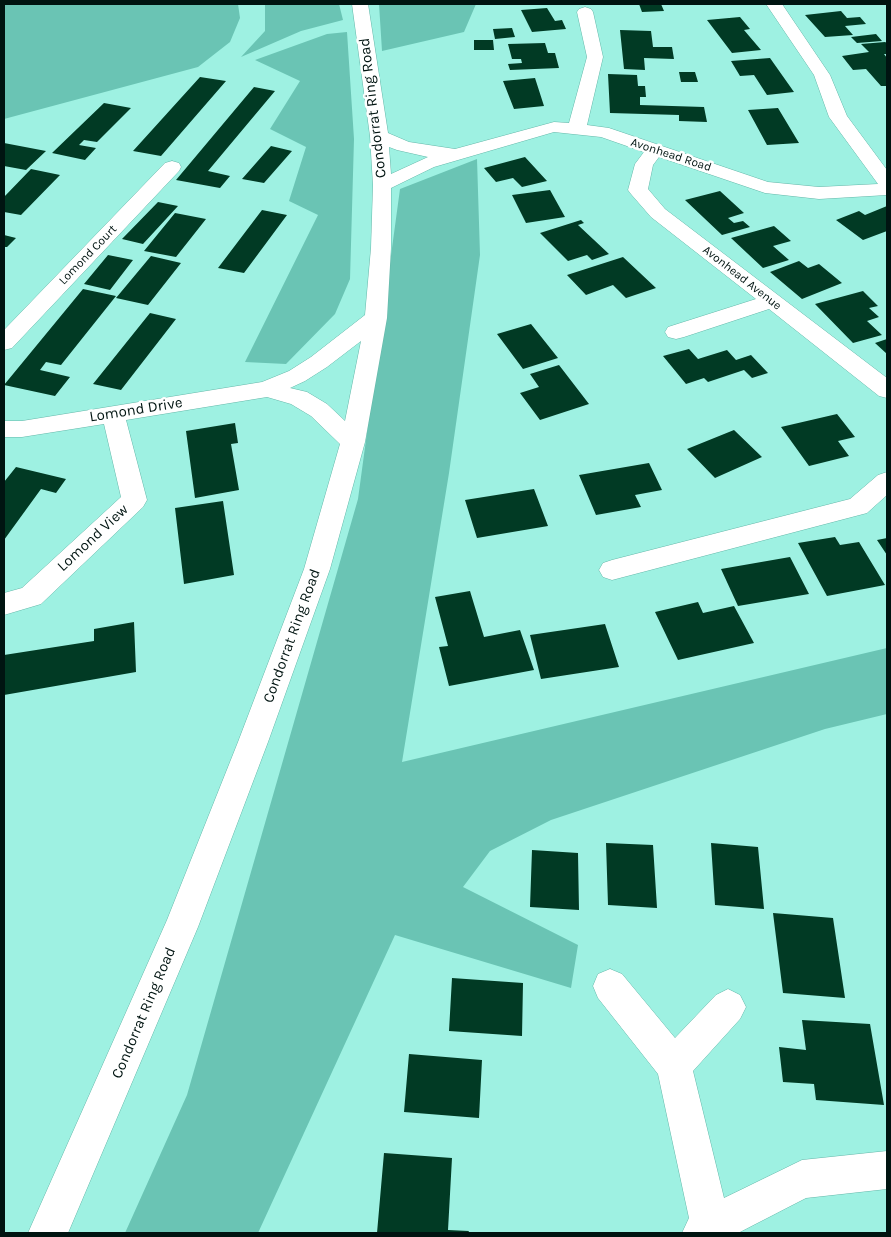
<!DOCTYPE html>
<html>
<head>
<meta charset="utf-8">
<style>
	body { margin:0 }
	#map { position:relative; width:891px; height:1237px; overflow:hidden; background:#9ef1e2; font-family:Karla,sans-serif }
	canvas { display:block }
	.frame { position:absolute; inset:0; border:5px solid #001411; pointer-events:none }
</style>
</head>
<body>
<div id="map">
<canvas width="891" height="1237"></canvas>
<div class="frame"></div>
</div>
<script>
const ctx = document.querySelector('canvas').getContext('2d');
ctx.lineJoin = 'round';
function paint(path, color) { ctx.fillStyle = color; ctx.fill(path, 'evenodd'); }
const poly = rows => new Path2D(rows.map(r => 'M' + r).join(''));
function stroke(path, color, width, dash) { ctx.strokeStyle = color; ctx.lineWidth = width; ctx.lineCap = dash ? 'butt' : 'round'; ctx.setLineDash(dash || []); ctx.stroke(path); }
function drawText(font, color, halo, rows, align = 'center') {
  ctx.font = font + ' Karla,sans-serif'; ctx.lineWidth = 5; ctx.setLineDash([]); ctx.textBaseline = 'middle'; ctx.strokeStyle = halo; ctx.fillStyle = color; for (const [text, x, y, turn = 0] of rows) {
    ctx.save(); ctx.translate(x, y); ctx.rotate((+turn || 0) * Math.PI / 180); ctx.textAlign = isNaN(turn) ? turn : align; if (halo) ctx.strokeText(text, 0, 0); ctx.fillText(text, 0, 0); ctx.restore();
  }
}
const green = poly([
	[4,4,238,4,240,18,230,42,198,67,4,119],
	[265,4,339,4,343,20,301,31,241,57,265,31],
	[379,4,476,4,464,32,382,51],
	[347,32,354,139,350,279,335,314,286,364,245,362,318,215,289,201,306,147,270,129,300,81,255,60,327,34],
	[477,159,480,255,449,473,402,762,887,648,887,714,825,729,551,820,490,851,463,887,578,945,571,988,395,935,258,1233,125,1233,187,1095,358,499,400,189]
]);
const building = poly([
	[639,4,661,4,664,11,642,12],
	[547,8,555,21,562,20,566,29,532,32,521,10],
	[841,11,847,18,860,17,866,24,845,26,853,35,825,37,805,15],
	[740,17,750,29,744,30,761,50,732,53,707,20],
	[512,28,515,37,495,39,493,29],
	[620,30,651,31,653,47,672,47,674,59,644,58,645,70,624,69],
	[876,34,882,41,857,43,851,37],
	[474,40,493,40,494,50,474,50],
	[885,42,887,43,887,54,884,54,887,58,887,86,881,86,866,69,853,70,842,56,869,52,861,44],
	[545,43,548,53,555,53,559,68,510,70,508,64,522,63,521,59,512,59,508,44],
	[770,58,794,92,767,95,754,75,740,76,731,61],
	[679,72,695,72,698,82,681,82],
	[608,74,637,75,638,86,645,86,646,97,640,97,640,105,704,107,707,122,679,121,679,115,610,113],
	[200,77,226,81,161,156,133,151],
	[535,78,544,106,514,109,503,81],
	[254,87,275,91,208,171,230,176,220,188,176,180],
	[104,103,131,108,97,142,84,140,79,145,96,148,85,160,52,153],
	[778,108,799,143,767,145,748,110],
	[4,143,46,151,26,170,4,166],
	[271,146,292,151,264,183,242,179],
	[525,157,547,181,522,187,513,178,496,182,484,168],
	[31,169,60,175,21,215,4,212,4,197],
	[550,190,565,217,526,223,512,195],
	[720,191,744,213,728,218,734,223,743,221,750,227,722,235,685,200],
	[158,202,178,206,143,244,122,239],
	[887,206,887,231,863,240,836,220,859,211,865,215],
	[262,210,287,215,244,273,218,268],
	[175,213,206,219,176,257,144,251],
	[581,220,584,223,578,225,609,254,592,260,587,255,568,261,540,233],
	[774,226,791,241,773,246,789,260,763,268,731,238],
	[4,235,16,238,7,247,4,247],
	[108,255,133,260,110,290,84,284],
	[151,256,181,263,148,305,116,298],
	[623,257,656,288,626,298,613,285,586,295,567,275],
	[799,261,808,268,819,264,842,283,802,299,770,272],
	[83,289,116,296,61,365,46,362,40,370,70,377,55,396,4,385],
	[863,291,878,306,869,308,879,317,867,321,882,335,853,343,815,304],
	[150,313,176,319,121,390,93,384],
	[531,324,558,358,523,369,497,334],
	[887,339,887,354,875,343],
	[689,349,698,359,727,350,736,360,751,355,768,373,752,378,744,370,708,382,704,378,686,384,663,356],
	[559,365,589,404,540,420,520,393,539,387,530,374],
	[837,414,855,437,838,441,849,456,809,466,781,427],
	[235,423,238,443,231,444,239,490,195,498,186,431],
	[734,430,762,457,715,478,687,449],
	[649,463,662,490,635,495,641,507,596,515,579,475],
	[16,467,66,479,56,493,41,489,4,540,4,482],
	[534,489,548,526,477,538,465,500],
	[223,501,234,575,184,584,175,508],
	[835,537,840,545,859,542,885,585,827,596,798,543],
	[887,538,887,555,877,540],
	[790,557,809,594,738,606,721,569],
	[470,591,484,637,520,630,534,670,449,686,439,647,448,646,435,597],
	[698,602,703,613,734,606,754,643,678,660,655,612],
	[134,622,136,672,4,695,4,655,94,641,94,629],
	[605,624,619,667,541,679,530,635],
	[606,843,653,845,657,908,608,905],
	[711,843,758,847,764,909,715,905],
	[532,850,578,853,579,910,530,907],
	[773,913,833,918,845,998,783,993],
	[452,978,523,983,522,1036,449,1031],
	[802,1020,870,1024,884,1105,816,1100,814,1084,783,1082,779,1047,806,1050],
	[409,1054,482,1060,479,1118,404,1112],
	[384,1153,452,1158,448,1230,469,1231,468,1233,377,1233]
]);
const minor = poly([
	[352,4,368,4,388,133,409,142,455,149,554,122,569,123,587,57,577,12,579,9,585,7,591,9,593,12,603,57,587,125,609,128,768,182,819,187,878,184,829,117,814,75,766,4,782,4,830,75,847,116,887,170,887,195,819,199,765,193,659,157,653,165,648,189,665,209,887,378,887,398,879,396,769,309,684,337,676,339,668,337,665,332,668,327,756,299,651,217,631,194,628,190,635,164,644,152,601,137,554,132,434,167,391,188,391,248,387,318,365,442,330,569,268,742,198,927,68,1233,28,1233,167,920,238,742,304,569,340,444,311,416,291,404,267,397,126,420,147,500,143,507,41,604,4,615,4,593,22,588,121,497,104,424,22,437,4,437,4,421,22,421,262,382,289,371,311,357,365,315,371,248,373,185,370,136,352,4],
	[389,147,397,150,428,157,391,174,389,147],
	[361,341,345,421,327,404,307,392,290,388,305,381,327,367,361,341],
	[172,161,179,163,181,167,179,171,12,348,4,350,4,330,165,163,172,161],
	[887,472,887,495,867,513,612,580,603,577,599,570,603,563,612,560,850,499,878,475,887,472],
	[610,969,622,974,675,1038,716,995,728,989,740,995,746,1007,740,1019,693,1071,724,1198,802,1160,887,1151,887,1189,806,1198,738,1233,682,1233,689,1218,658,1074,598,998,593,986,598,974,610,969]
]);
const farStreetnames = [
	["Avonhead Road",671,155,18],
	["Lomond Court",88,255,-46],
	["Avonhead Avenue",742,278,38]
];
const streetNames = [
	["Condorrat Ring Road",373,108,-97],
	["Lomond Drive",136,410,-9],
	["Lomond View",93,538,-43],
	["Condorrat Ring Road",292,636,-70],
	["Condorrat Ring Road",144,1013,-67]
];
paint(green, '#6ac4b4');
paint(building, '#013a24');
stroke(minor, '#65b7a9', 1);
paint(minor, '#fff');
drawText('12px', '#001411', '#fff', farStreetnames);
drawText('15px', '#001411', '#fff', streetNames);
</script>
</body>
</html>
